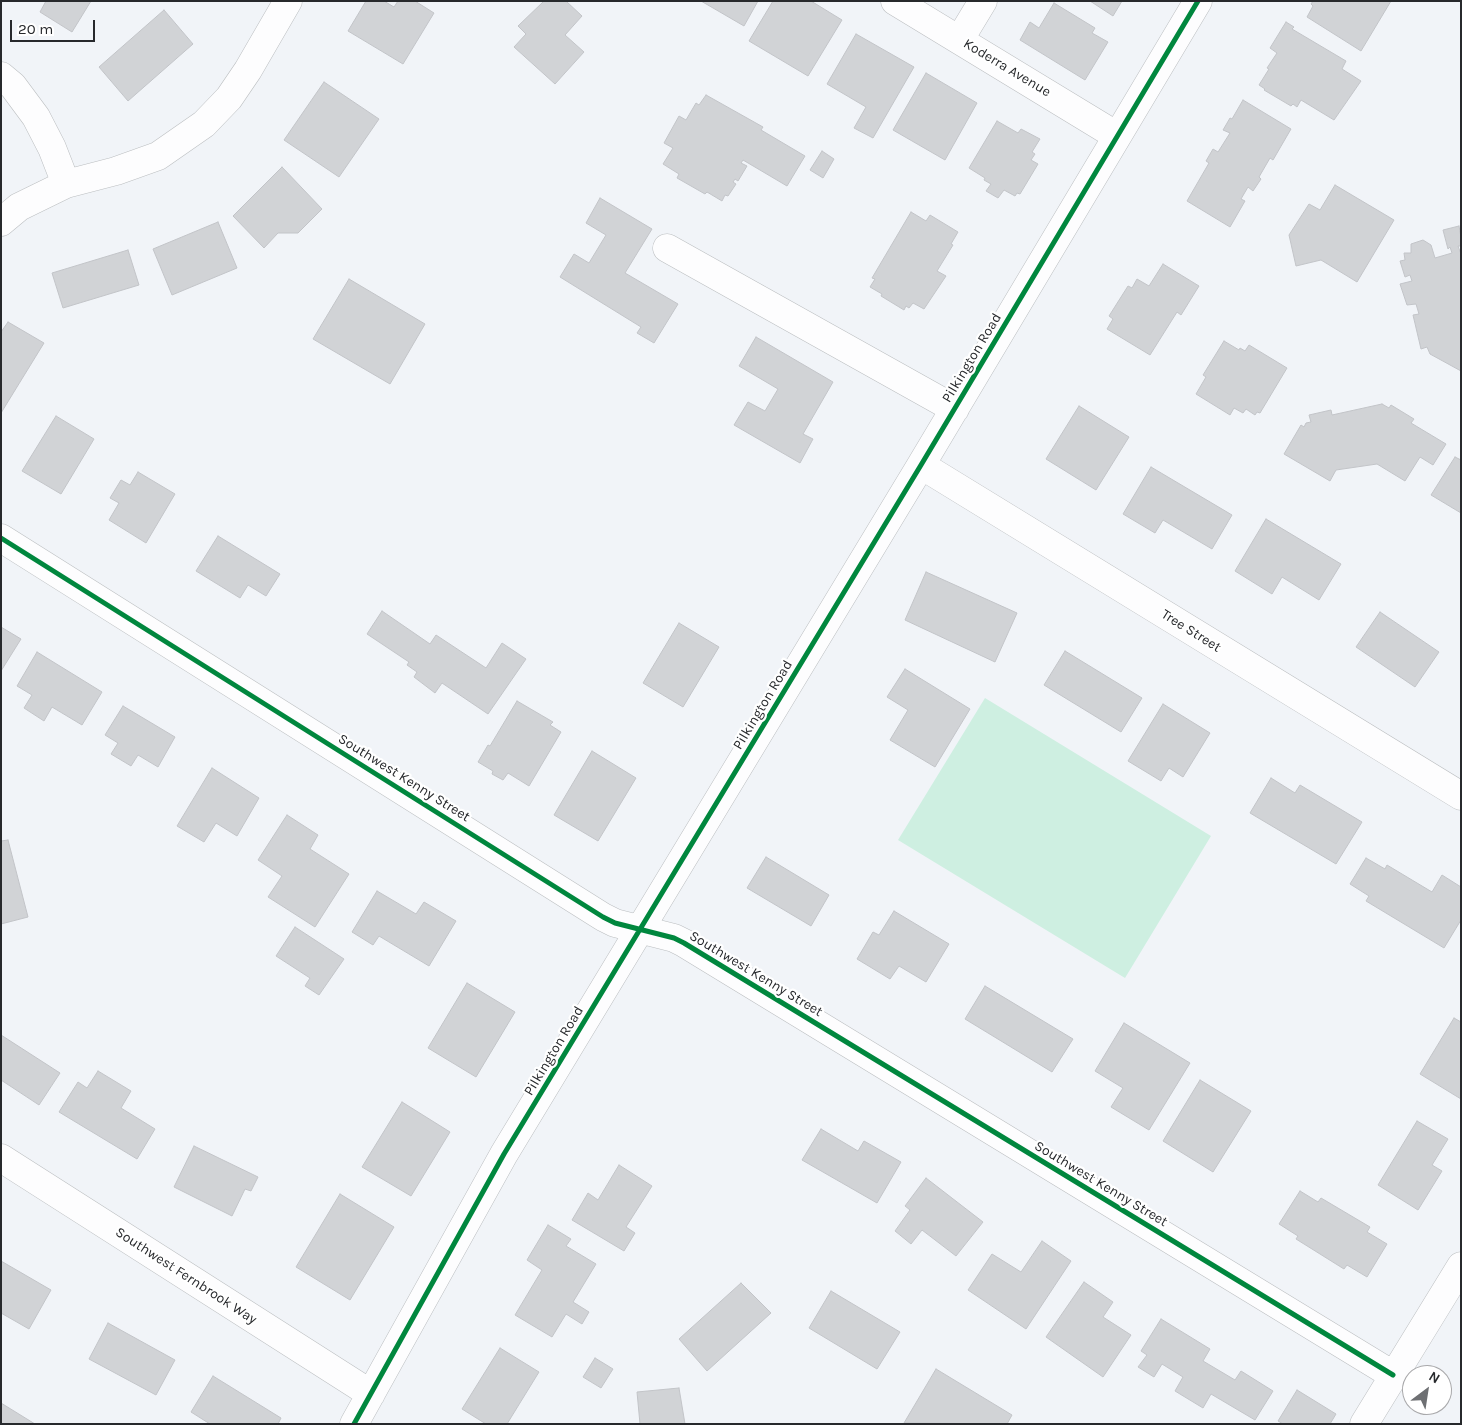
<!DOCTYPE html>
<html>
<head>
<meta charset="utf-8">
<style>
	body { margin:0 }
	#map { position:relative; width:1462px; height:1425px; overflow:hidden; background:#f1f4f8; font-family:Karla,sans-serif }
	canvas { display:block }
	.frame { position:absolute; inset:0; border:2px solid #27292c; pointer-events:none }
	.north { position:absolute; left:1402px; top:1365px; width:50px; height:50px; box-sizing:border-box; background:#fff; border:1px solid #a9a9ab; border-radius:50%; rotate:31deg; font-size:14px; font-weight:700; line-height:20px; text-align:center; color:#27292c }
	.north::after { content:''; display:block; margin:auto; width:18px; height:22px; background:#6e7073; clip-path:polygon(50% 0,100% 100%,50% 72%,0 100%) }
	.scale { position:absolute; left:10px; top:20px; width:85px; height:22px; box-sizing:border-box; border:2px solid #27292c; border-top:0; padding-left:6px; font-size:15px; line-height:18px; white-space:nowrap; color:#27292c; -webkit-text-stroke:4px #fff; paint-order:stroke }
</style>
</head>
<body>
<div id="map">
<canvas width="1462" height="1425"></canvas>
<div class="frame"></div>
<div class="north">N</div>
<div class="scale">20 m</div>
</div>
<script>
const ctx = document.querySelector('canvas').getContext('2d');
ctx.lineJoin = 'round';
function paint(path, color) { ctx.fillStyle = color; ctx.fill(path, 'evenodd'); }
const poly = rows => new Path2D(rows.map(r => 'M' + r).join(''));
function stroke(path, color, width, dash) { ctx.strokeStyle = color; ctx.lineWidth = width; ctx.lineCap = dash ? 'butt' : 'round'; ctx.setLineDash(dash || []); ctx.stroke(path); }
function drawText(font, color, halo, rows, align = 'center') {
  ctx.font = font + ' Karla,sans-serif'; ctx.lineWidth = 4.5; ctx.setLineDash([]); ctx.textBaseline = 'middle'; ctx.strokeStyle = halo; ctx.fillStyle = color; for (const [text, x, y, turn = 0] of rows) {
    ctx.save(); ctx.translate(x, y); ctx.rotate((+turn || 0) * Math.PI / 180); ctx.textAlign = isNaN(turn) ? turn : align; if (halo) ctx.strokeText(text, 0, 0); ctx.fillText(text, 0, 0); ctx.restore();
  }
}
const green = poly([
	[985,698,1211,836,1125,978,898,840]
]);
const building = poly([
	[46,1,91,1,72,32,40,12,46,1],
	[366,1,384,1,394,7,398,1,415,1,434,13,403,64,348,31,366,1],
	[544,1,566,1,582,16,565,35,584,52,555,84,514,47,526,34,518,26,544,1],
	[701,1,758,1,744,26,701,1],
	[773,1,811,1,842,20,808,76,749,41,773,1],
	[1090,1,1122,1,1113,16,1090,1],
	[1313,1,1391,1,1361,51,1307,17,1313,6,1311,4,1313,1],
	[1054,3,1095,28,1092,33,1108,42,1085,80,1020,40,1030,22,1039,28,1054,3],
	[164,10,193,44,128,101,99,67,164,10],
	[1286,22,1294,27,1292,29,1346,61,1342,69,1361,81,1334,120,1301,100,1297,107,1293,104,1291,106,1264,90,1265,89,1259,85,1269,69,1267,68,1277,53,1270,48,1286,22],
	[856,34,914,67,873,138,854,128,866,107,827,84,856,34],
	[926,73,977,103,945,160,893,130,926,73],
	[324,82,379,119,339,177,284,140,324,82],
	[706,95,763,127,761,130,805,156,787,186,743,160,741,163,747,166,738,181,735,179,733,182,736,184,728,196,725,195,722,201,707,192,705,194,677,178,679,174,663,164,673,148,664,143,679,116,686,120,696,103,699,105,706,95],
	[1243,100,1291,129,1273,160,1270,158,1259,177,1261,179,1253,191,1248,187,1241,199,1245,201,1230,227,1187,201,1209,163,1206,161,1213,149,1218,152,1230,133,1223,130,1230,118,1232,119,1243,100],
	[997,121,1018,133,1021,129,1040,139,1032,152,1035,154,1031,160,1038,164,1020,194,1017,193,1015,196,1004,190,998,198,986,191,991,184,984,180,985,178,969,168,997,121],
	[822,151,834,159,823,178,810,170,822,151],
	[282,167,322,209,298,233,278,233,264,248,233,216,282,167],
	[1335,185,1394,220,1357,282,1321,260,1296,266,1289,235,1309,204,1320,210,1335,185],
	[600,198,652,229,625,273,678,304,654,343,637,333,641,327,560,277,574,254,589,263,606,235,586,223,600,198],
	[911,212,926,221,930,215,958,232,951,244,953,245,937,271,946,276,924,309,913,303,909,308,906,306,904,310,881,296,882,294,870,287,875,279,872,278,911,212],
	[218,222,237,268,172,295,153,249,218,222],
	[1459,226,1461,237,1461,246,1458,246,1461,254,1461,371,1430,354,1427,347,1421,349,1413,315,1419,314,1416,304,1407,305,1400,284,1412,281,1410,275,1405,277,1400,261,1405,260,1404,253,1411,253,1411,244,1423,240,1431,245,1435,258,1452,253,1450,247,1448,249,1443,230,1459,226],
	[128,250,139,285,63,308,52,273,128,250],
	[1163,264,1199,286,1181,315,1177,312,1150,355,1107,329,1113,319,1109,316,1128,286,1132,288,1137,279,1149,286,1163,264],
	[349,279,425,324,390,384,313,339,349,279],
	[8,322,44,343,1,413,1,332,8,322],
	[756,337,833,382,803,434,813,439,800,463,734,425,748,402,765,411,778,389,739,366,756,337],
	[1224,341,1239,350,1240,348,1245,351,1249,345,1287,368,1260,413,1257,412,1255,415,1246,409,1243,413,1234,408,1230,415,1196,394,1206,377,1203,375,1224,341],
	[1382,404,1389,408,1391,405,1414,419,1411,423,1446,444,1433,465,1420,457,1405,481,1377,464,1336,470,1330,481,1284,454,1301,425,1304,427,1306,423,1311,422,1309,415,1331,410,1332,415,1382,404],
	[1079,406,1129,437,1096,490,1046,459,1079,406],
	[56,416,94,439,61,494,22,471,56,416],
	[1455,457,1461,460,1461,513,1431,495,1455,457],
	[1151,467,1232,515,1212,549,1163,520,1155,533,1123,514,1151,467],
	[138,472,175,494,146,543,109,520,119,503,110,498,121,480,130,485,138,472],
	[1266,519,1341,564,1319,600,1282,577,1272,594,1235,571,1266,519],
	[218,536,280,574,266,596,248,585,240,598,196,571,218,536],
	[926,572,1017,613,995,662,905,620,926,572],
	[382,611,430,644,436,635,486,668,502,643,526,659,488,714,442,683,435,693,414,677,417,672,407,665,409,662,367,634,382,611],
	[1380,612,1439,652,1415,687,1356,647,1380,612],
	[679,623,719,647,683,707,643,683,679,623],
	[1,627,21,639,1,671,1,627],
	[1065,651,1142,698,1121,732,1044,685,1065,651],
	[37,652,102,692,82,725,52,707,44,721,24,708,32,695,17,686,37,652],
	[905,669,970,709,935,767,890,740,908,710,887,697,905,669],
	[517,701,553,722,550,725,561,732,529,786,508,773,503,780,492,774,493,771,478,762,488,745,490,746,517,701],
	[1163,704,1210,733,1183,777,1169,768,1161,781,1128,761,1163,704],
	[123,706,175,737,158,767,138,755,131,766,111,754,118,743,105,735,123,706],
	[592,751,636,778,598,841,554,815,592,751],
	[212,768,259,798,237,836,216,823,204,842,177,826,212,768],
	[1271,778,1295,793,1300,785,1362,822,1336,864,1250,813,1271,778],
	[287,815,318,835,310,849,349,874,315,927,268,897,282,876,258,860,287,815],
	[8,840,28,917,1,924,1,841,8,840],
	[766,857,829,895,811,926,747,888,766,857],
	[1366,858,1385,869,1387,865,1432,892,1442,875,1461,887,1461,920,1444,948,1366,901,1369,896,1350,884,1366,858],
	[377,891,416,914,424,902,456,921,429,966,379,936,373,945,352,932,377,891],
	[894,911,949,944,926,982,899,966,890,979,857,959,873,932,879,935,894,911],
	[295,927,344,959,319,995,305,986,310,978,276,956,295,927],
	[467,983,515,1012,476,1077,428,1048,467,983],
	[985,986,1073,1039,1052,1072,965,1019,985,986],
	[1454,1018,1461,1022,1461,1099,1420,1074,1454,1018],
	[1124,1023,1190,1063,1149,1130,1111,1107,1123,1088,1095,1071,1124,1023],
	[1,1035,60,1073,39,1105,1,1080,1,1035],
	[98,1071,131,1091,121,1108,155,1129,137,1159,59,1112,78,1082,87,1088,98,1071],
	[1200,1080,1251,1111,1213,1172,1163,1141,1200,1080],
	[402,1102,450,1132,411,1196,362,1167,402,1102],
	[1417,1121,1448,1139,1432,1165,1442,1171,1418,1210,1378,1185,1417,1121],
	[821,1129,858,1151,864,1141,901,1162,877,1203,802,1160,821,1129],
	[194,1146,258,1177,251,1191,245,1189,232,1216,174,1187,194,1146],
	[619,1165,652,1186,626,1227,635,1233,624,1251,572,1220,588,1193,598,1200,619,1165],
	[926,1178,983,1222,956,1256,922,1230,911,1244,895,1231,910,1210,905,1206,926,1178],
	[1300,1191,1318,1202,1321,1198,1370,1227,1367,1232,1387,1244,1367,1277,1347,1265,1344,1269,1296,1239,1298,1236,1279,1224,1300,1191],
	[340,1194,394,1227,350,1300,296,1267,340,1194],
	[548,1225,571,1239,566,1246,596,1264,573,1302,589,1312,582,1324,566,1314,552,1337,515,1315,542,1270,527,1260,548,1225],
	[1042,1241,1071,1261,1026,1329,968,1290,992,1254,1021,1272,1042,1241],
	[1,1261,51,1290,29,1329,1,1313,1,1261],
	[1084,1282,1113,1302,1103,1317,1131,1335,1103,1377,1046,1337,1084,1282],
	[741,1283,771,1313,707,1371,679,1339,741,1283],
	[831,1291,900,1332,877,1369,809,1328,831,1291],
	[1161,1319,1210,1349,1203,1361,1235,1380,1241,1371,1273,1391,1255,1420,1211,1394,1203,1408,1175,1391,1183,1377,1162,1364,1154,1377,1138,1367,1147,1355,1141,1351,1161,1319],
	[108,1323,175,1360,156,1395,89,1359,108,1323],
	[500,1348,539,1372,507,1424,486,1424,462,1409,500,1348],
	[595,1358,613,1369,601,1388,583,1377,595,1358],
	[936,1369,1012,1415,1007,1424,904,1423,936,1369],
	[213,1376,281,1418,278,1424,210,1424,191,1412,213,1376],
	[679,1388,685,1424,640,1424,637,1392,679,1388],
	[1297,1390,1336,1414,1330,1424,1283,1424,1278,1421,1297,1390],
	[1,1403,35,1424,1,1424,1,1403]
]);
const minor = poly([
	[895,1,1117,136],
	[960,39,983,1],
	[1,76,13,86,36,117,52,148,66,184],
	[1,222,19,207,66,184,116,171,158,156,204,124,229,98,248,70,288,1],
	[667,248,955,409],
	[921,465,1461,796],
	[1,538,603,917,615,923,674,938,684,943,1393,1375],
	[1,1158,371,1394],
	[354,1424,504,1154,921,465,1198,1],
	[1364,1424,1461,1266]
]);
const cycleway = poly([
	[1,538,603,917,615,923,674,938,684,943,1393,1375],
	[354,1424,504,1154,921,465,1198,1]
]);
const streetNames = [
	["Koderra Avenue",1007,68,31],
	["Pilkington Road",972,358,-59],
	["Tree Street",1191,631,32],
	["Pilkington Road",763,705,-59],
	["Southwest Kenny Street",404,778,32],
	["Southwest Kenny Street",756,974,31],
	["Pilkington Road",554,1051,-59],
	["Southwest Kenny Street",1101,1184,31],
	["Southwest Fernbrook Way",186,1276,33]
];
paint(green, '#ceefe1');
paint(building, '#d1d3d6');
stroke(building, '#c2c4c8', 1);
stroke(minor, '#bbbec0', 29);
stroke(minor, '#fdfdfe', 28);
stroke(cycleway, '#00873e', 5);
drawText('14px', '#27292c', '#fff', streetNames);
</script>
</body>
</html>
